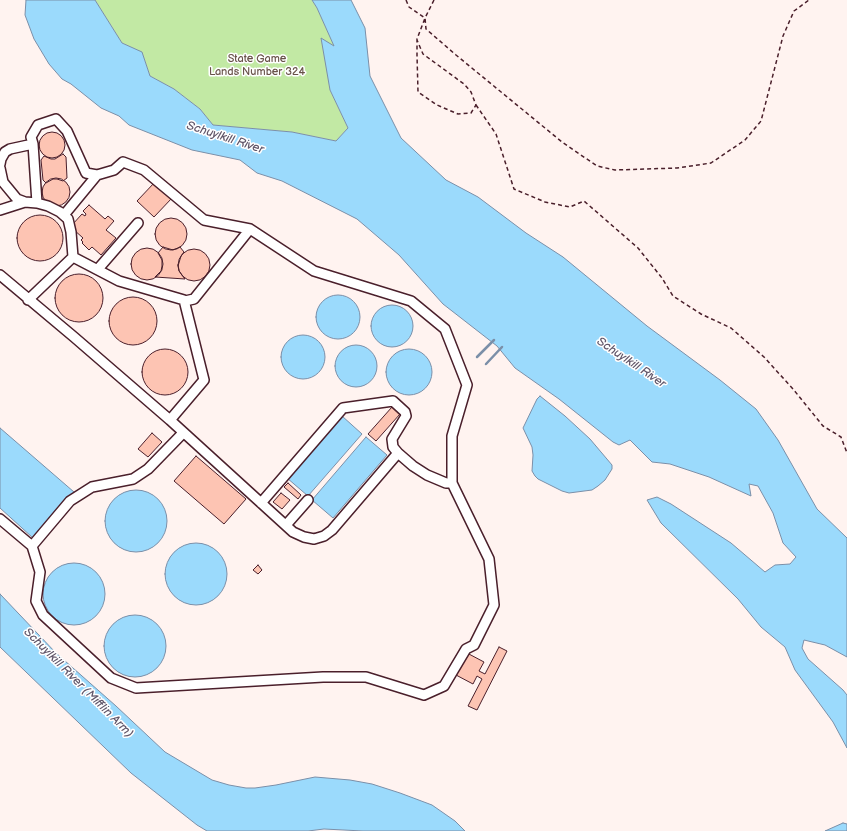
<!DOCTYPE html>
<html>
<head>
<meta charset="utf-8">
<style>
	body { margin:0 }
	canvas { display:block; background:#fff3f0 }
</style>
</head>
<body>
<canvas width="847" height="831"></canvas>
<script>
const ctx = document.querySelector('canvas').getContext('2d');
ctx.lineJoin = 'round';
function paint(path, color) { ctx.fillStyle = color; ctx.fill(path, 'evenodd'); }
const poly = rows => new Path2D(rows.map(r => 'M' + r).join(''));
function stroke(path, color, width, dash) { ctx.strokeStyle = color; ctx.lineWidth = width; ctx.lineCap = dash ? 'butt' : 'round'; ctx.setLineDash(dash || []); ctx.stroke(path); }
function drawText(font, color, halo, rows, align = 'center') {
  ctx.font = font + ' "Balsamiq Sans",sans-serif'; ctx.lineWidth = 3; ctx.setLineDash([]); ctx.textBaseline = 'middle'; ctx.strokeStyle = halo; ctx.fillStyle = color; for (const [text, x, y, turn = 0] of rows) {
    ctx.save(); ctx.translate(x, y); ctx.rotate((+turn || 0) * Math.PI / 180); ctx.textAlign = isNaN(turn) ? turn : align; if (halo) ctx.strokeText(text, 0, 0); ctx.fillText(text, 0, 0); ctx.restore();
  }
}
const green = poly([
	[95,0,312,0,317,8,335,47,325,41,330,90,348,128,336,141,292,132,213,125,200,109,174,89,150,76,145,61,128,46,122,43]
]);
const water = poly([
	[26,0,95,0,122,43,142,52,150,76,174,89,200,109,213,125,292,132,336,141,348,128,330,90,321,38,334,46,317,8,312,0,351,0,365,28,370,76,401,138,446,180,478,197,526,233,563,257,647,326,720,380,756,409,778,440,817,509,847,538,847,657,825,645,804,640,802,648,808,659,843,690,847,695,847,748,833,722,795,670,785,647,761,627,738,599,661,523,647,500,657,497,671,504,731,543,765,572,775,565,790,564,796,557,783,543,773,513,758,486,749,484,751,496,709,477,670,464,652,462,630,440,619,445,613,442,559,399,515,368,497,346,443,304,399,255,357,219,282,181,257,173,240,160,192,150,129,125,119,116,101,108,71,84,62,79,49,64,34,39,25,15,26,0],
	'316 317a22 22 0 1 1 44 0a22 22 0 1 1-44 0Z',
	'371 326a21 21 0 1 1 42 0a21 21 0 1 1-42 0Z',
	'281 357a22 22 0 1 1 44 0a22 22 0 1 1-44 0Z',
	'335 366a21 21 0 1 1 42 0a21 21 0 1 1-42 0Z',
	'386 372a23 23 0 1 1 46 0a23 23 0 1 1-46 0Z',
	[540,396,565,416,590,439,612,465,612,469,605,480,598,486,592,490,569,493,562,491,538,479,535,476,532,471,533,455,532,447,523,428,537,399,540,396],
	[342,416,362,434,308,496,287,478,342,416],
	[0,428,74,492,33,538,0,508,0,428],
	[366,437,387,455,333,518,312,500,366,437],
	'105 521a31 31 0 1 1 62 0a31 31 0 1 1-62 0Z',
	'165 574a31 31 0 1 1 62 0a31 31 0 1 1-62 0Z',
	'43 594a31 31 0 1 1 62 0a31 31 0 1 1-62 0Z',
	[0,594,56,653,116,706,165,752,212,780,229,785,246,788,255,788,276,785,315,777,350,780,372,784,400,793,432,805,455,821,465,831,363,831,324,829,308,831,207,831,197,825,131,773,0,647,0,594],
	'104 646a31 31 0 1 1 62 0a31 31 0 1 1-62 0Z',
	[843,823,847,824,847,831,825,831,843,823]
]);
const stream = poly([
	[477,357,494,340],
	[486,364,502,347]
]);
const building = poly([
	'39 145a13 13 0 1 1 26 0a13 13 0 1 1-26 0Z',
	[63,154,66,157,67,178,63,181,57,179,53,179,46,183,43,180,41,160,44,156,51,159,55,159,63,154],
	'42 192a14 14 0 1 1 28 0a14 14 0 1 1-28 0Z',
	[155,182,172,198,154,217,137,201,155,182],
	[89,205,105,219,108,216,114,221,106,230,116,238,101,255,92,247,89,250,82,243,83,242,81,240,83,238,73,229,75,227,72,225,82,214,85,216,86,214,83,211,89,205],
	'17 238a23 23 0 1 1 46 0a23 23 0 1 1-46 0Z',
	'155 234a16 16 0 1 1 32 0a16 16 0 1 1-32 0Z',
	[163,247,173,250,180,247,184,252,181,256,178,266,179,271,185,279,155,277,161,271,162,266,162,260,158,253,163,247],
	'131 264a16 16 0 1 1 32 0a16 16 0 1 1-32 0Z',
	'178 265a16 16 0 1 1 32 0a16 16 0 1 1-32 0Z',
	'55 298a24 24 0 1 1 48 0a24 24 0 1 1-48 0Z',
	'109 321a24 24 0 1 1 48 0a24 24 0 1 1-48 0Z',
	'142 372a23 23 0 1 1 46 0a23 23 0 1 1-46 0Z',
	[392,407,400,414,376,441,368,434,392,407],
	[152,433,162,442,148,457,138,449,152,433],
	[196,456,246,499,224,524,174,481,196,456],
	[288,483,301,495,298,499,284,487,288,483],
	[281,493,290,500,282,509,273,502,281,493],
	[258,565,262,570,258,574,253,570,258,565],
	[499,647,507,651,477,710,468,706,482,679,477,676,473,684,456,675,467,653,484,662,479,671,485,674,499,647]
]);
const path = poly([
	[406,0,409,7,425,18,417,39,417,55,418,92,437,105,458,114,471,113,476,105,471,92,464,84,423,54,417,40],
	[434,0,425,18,426,29,456,55,562,142,597,166,615,170,677,168,711,163,745,140,761,121,783,36,794,11,809,0],
	[476,105,496,134,514,189,545,202,570,207,584,201,638,248,662,278,673,296,701,314,731,328,764,357,793,389,823,426,841,437,847,453]
]);
const minor = poly([
	[0,164,1,159,5,152,10,149,33,144],
	[0,168,3,182,17,199,25,202,37,203,48,206,60,212,68,219,71,232,73,257],
	[0,210,25,202],
	[64,215,97,175],
	[98,269,138,223],
	[0,275,74,337,170,420,293,532,304,537,314,539,324,536,332,530,398,453,413,466,427,475,446,483,452,483],
	[28,300,73,257,119,281,184,300,204,380,170,420],
	[185,301,194,299,250,229],
	[261,503,343,408,393,401,405,412,406,416,392,439,393,447,398,453],
	[0,519,32,546,40,572,36,601,43,615,111,678,136,688,323,677,366,677,424,695,444,686,466,649,474,645,494,605,489,559,452,483,452,436,467,385,445,329,411,301,314,271,250,229,204,220,144,170,123,162,114,170,97,175,86,173,67,131,56,119,38,125,31,137,33,144,37,203],
	[286,525,308,500],
	[32,546,70,501,92,487,133,479,148,469,183,433]
]);
const parkNames = [
	["State Game",257,59],
	["Lands Number 324",257,72]
];
const waterNames = [
	["Schuylkill River",225,138,18],
	["Schuylkill River",631,363,34],
	["Schuylkill River (Mifflin Arm)",78,683,45]
];
paint(green, '#c2e9a4');
paint(water, '#9bdafc');
stroke(water, '#7b8fa8', 1);
stroke(stream, '#7b8fa8', 2.5);
paint(building, '#fdc4b3');
stroke(building, '#4a1f2b', 1);
stroke(minor, '#4a1f2b', 12);
stroke(path, '#4a1f2b', 1.5, [4, 3]);
stroke(minor, '#fff', 9);
drawText('11px', '#685249', '#fff', parkNames);
drawText('italic 12px', '#62576a', '#fff', waterNames);
</script>
</body>
</html>
